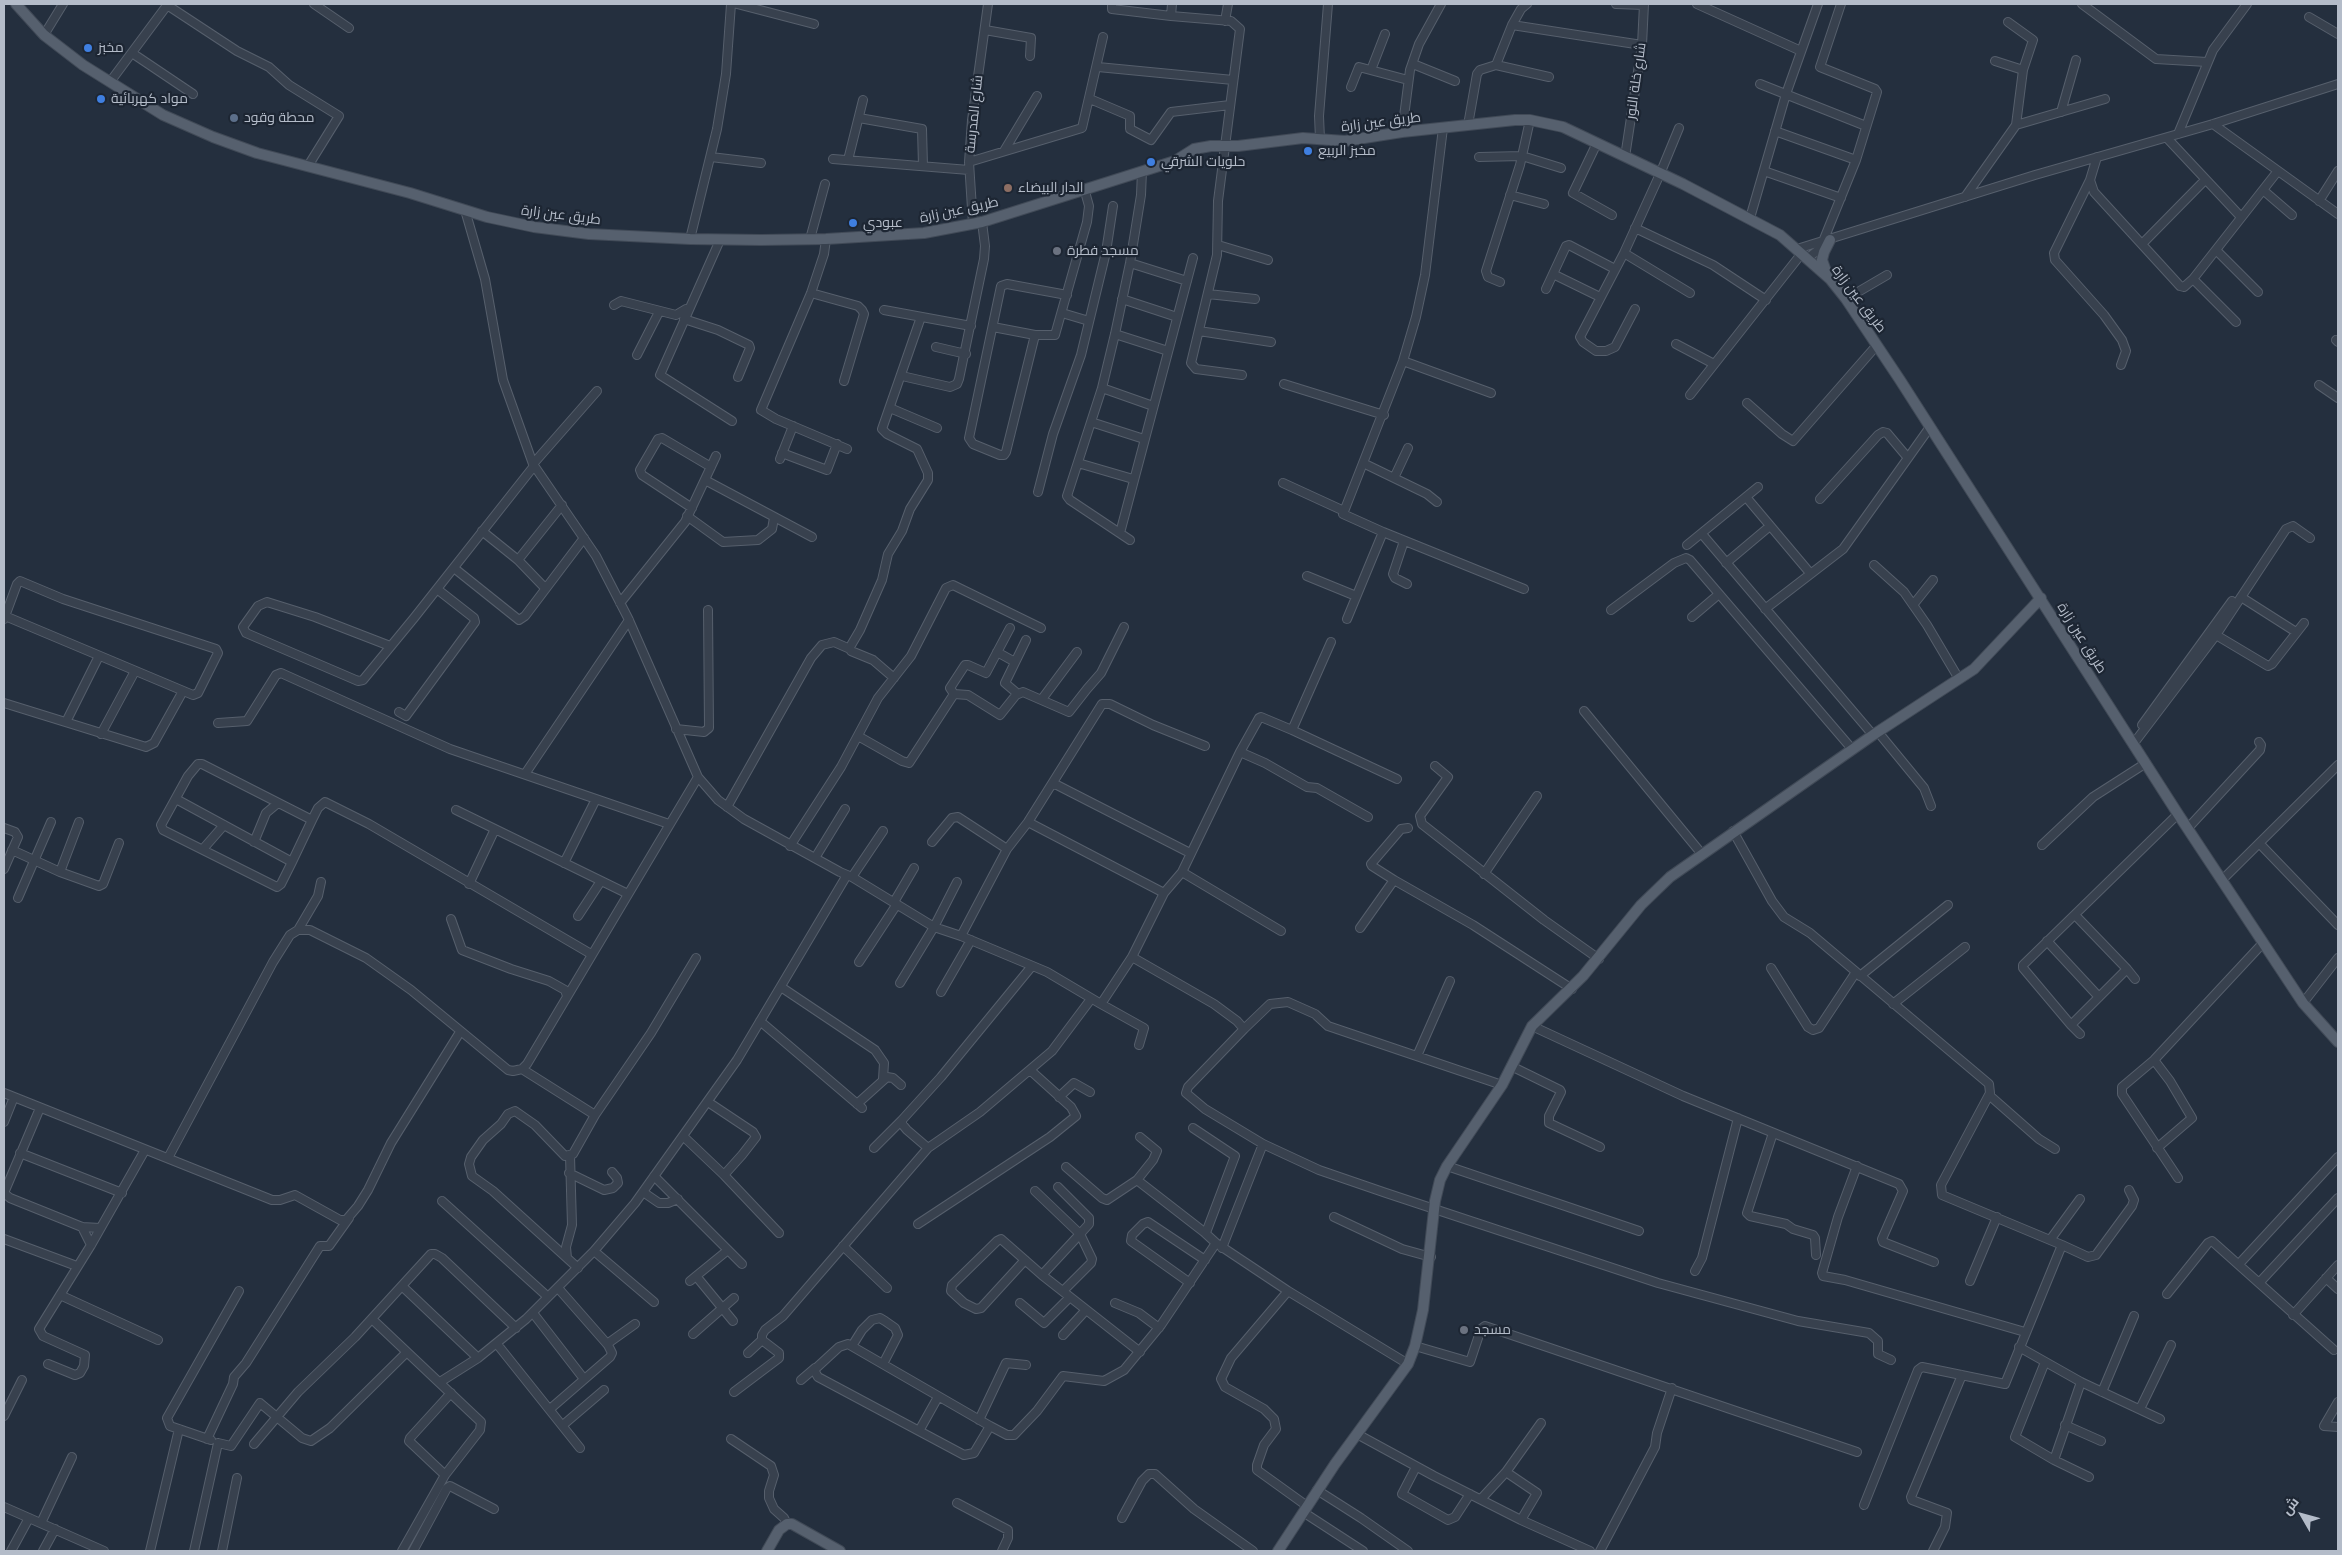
<!DOCTYPE html>
<html>
<head>
<meta charset="utf-8">
<style>
	body { margin:0 }
	#map { position:relative; width:2342px; height:1555px; overflow:hidden; background:#242f3e; font-family:"Public Sans",Cairo,sans-serif }
	canvas { display:block }
	.frame { position:absolute; inset:0; border:5px solid #b4bcc9; pointer-events:none }
	.north { position:absolute; left:2277px; top:1490px; width:50px; height:50px; -webkit-text-stroke:4px #1d2633; paint-order:stroke; rotate:308deg; font-size:14px; font-weight:700; line-height:20px; text-align:center; color:#b4bcc9 }
	.north::after { content:''; display:block; margin:auto; width:18px; height:22px; background:#b4bcc9; clip-path:polygon(50% 0,100% 100%,50% 72%,0 100%) }
</style>
</head>
<body>
<div id="map">
<canvas width="2342" height="1555"></canvas>
<div class="frame"></div>
<div class="north">ش</div>
</div>
<script>
const ctx = document.querySelector('canvas').getContext('2d');
ctx.lineJoin = 'round';
const poly = rows => new Path2D(rows.map(r => 'M' + r).join(''));
function stroke(path, color, width, dash) { ctx.strokeStyle = color; ctx.lineWidth = width; ctx.lineCap = dash ? 'butt' : 'round'; ctx.setLineDash(dash || []); ctx.stroke(path); }
function drawText(font, color, halo, rows, align = 'center') {
  ctx.font = font + ' "Public Sans",Cairo,sans-serif'; ctx.lineWidth = 4.5; ctx.setLineDash([]); ctx.textBaseline = 'middle'; ctx.strokeStyle = halo; ctx.fillStyle = color; for (const [text, x, y, turn = 0] of rows) {
    ctx.save(); ctx.translate(x, y); ctx.rotate((+turn || 0) * Math.PI / 180); ctx.textAlign = isNaN(turn) ? turn : align; if (halo) ctx.strokeText(text, 0, 0); ctx.fillText(text, 0, 0); ctx.restore();
  }
}
const minor = poly([
	[314,4,349,28],
	[737,4,814,24],
	[1112,4,1112,9,1171,16,1172,4],
	[1616,4,1644,5],
	[1697,4,1801,51],
	[2082,4,2156,59,2207,62],
	[167,5,237,51,269,67,289,85,339,116,308,166],
	[1171,16,1231,21,1240,29,1218,201,1217,255,1191,363,1196,369,1242,375],
	[2309,17,2338,34],
	[1225,21,1228,4],
	[1512,25,1642,45],
	[985,30,1031,38,1030,56],
	[44,35,63,4],
	[132,53,193,94],
	[1995,61,2023,70],
	[1413,64,1455,81],
	[1496,65,1549,77],
	[1098,67,1233,80],
	[1371,70,1385,34],
	[110,82,168,4],
	[1760,84,1866,126],
	[1351,87,1359,67,1408,80],
	[1090,99,1130,116,1130,129,1151,140,1171,112,1230,105],
	[2061,112,2076,60],
	[859,118,922,129,923,166],
	[2213,124,2338,214],
	[1468,125,1477,74,1480,70,1496,65,1512,25,1521,9,1527,4],
	[2016,125,2105,99],
	[1443,128,1425,275,1416,317,1403,361,1343,514,1383,532,1524,589],
	[1775,131,1856,160],
	[1402,132,1410,70,1419,44,1441,4],
	[2178,134,2213,50,2247,4],
	[2167,138,2241,217],
	[1320,139,1319,116,1328,4],
	[1597,143,1573,193,1612,215],
	[1004,151,1037,96],
	[711,157,761,163],
	[1479,157,1522,156,1561,168],
	[1625,157,1642,45,1644,4],
	[2097,157,2090,180,2094,192,2180,286,2184,287,2193,279,2277,172],
	[833,159,969,170],
	[848,160,863,100],
	[969,162,1082,128,1103,37],
	[1764,171,1841,198],
	[2090,180,2054,253,2055,260,2104,315,2122,340,2126,351,2121,365],
	[2263,190,2292,215],
	[1510,195,1544,204],
	[1965,197,2016,125,2023,70,2033,40,2008,22],
	[2319,201,2338,171],
	[465,210,485,279,503,380,533,464,596,556,628,618,698,777,718,800,744,819,840,872,852,877,934,927,961,936,1047,972,1101,1004,1132,957,1164,893,1182,872,1240,752,1259,718,1261,717,1292,730,1397,779],
	[1750,218,1786,94,1818,4],
	[973,224,969,162,972,120,988,4],
	[1635,228,1713,265,1766,300],
	[690,239,717,129,726,74,731,4],
	[810,239,825,184],
	[826,239,824,254,811,293,761,410,776,419,847,449],
	[1824,239,1856,160,1877,92,1875,89,1820,67,1841,4],
	[720,240,660,375,732,421],
	[2142,244,2205,180],
	[1218,245,1268,260],
	[1797,249,2035,175,2213,124,2338,84],
	[2216,250,2258,292],
	[1624,253,1690,293],
	[1808,258,1828,242],
	[1130,263,1187,281],
	[1553,274,1600,297],
	[2193,279,2236,322],
	[1500,282,1488,277,1486,271,1520,165,1530,120],
	[1546,289,1566,246,1569,245,1615,269],
	[811,293,858,306,862,310,864,314,844,381],
	[1208,294,1255,299],
	[1122,299,1177,317],
	[1846,299,1887,275],
	[614,305,621,301,676,315,686,309],
	[1635,309,1615,347,1606,351,1596,351,1583,342,1580,337,1624,253,1660,174,1679,128],
	[884,310,971,326],
	[1062,313,1089,321],
	[684,319,718,330,749,345,750,348,738,377],
	[993,327,1035,335,1055,335,1087,222,1089,206,1084,188],
	[1199,331,1271,342],
	[1115,334,1168,351],
	[1035,335,1006,452,1004,455,1000,455,973,444,969,438,1001,286,1007,284,1067,295],
	[2336,340,2338,342],
	[1676,344,1714,364],
	[936,347,966,354],
	[637,355,659,312],
	[1403,361,1491,393],
	[902,376,950,387,957,384,959,379,984,259,985,246,982,222],
	[1284,384,1384,415],
	[2319,385,2338,398],
	[1102,388,1153,406],
	[1690,395,1802,253],
	[1747,403,1782,434,1793,441,1877,345],
	[890,408,937,428],
	[1091,422,1144,439],
	[782,453,827,470,837,444],
	[780,459,793,426],
	[1078,463,1133,479],
	[1363,463,1427,494,1437,502],
	[533,464,597,391],
	[1394,478,1408,448],
	[705,480,812,537],
	[1283,483,1344,511],
	[1038,492,1053,434,1081,355,1106,252,1113,206],
	[1746,497,1810,573],
	[1820,499,1878,435,1883,432,1887,433,1908,458,1930,427],
	[692,508,642,475,640,470,658,439,662,438,711,467],
	[687,516,723,542,758,540,772,529,774,518],
	[482,531,518,560,545,588],
	[1120,533,1193,258],
	[1702,534,1873,735],
	[1130,540,1070,500,1067,496,1102,388,1115,334,1130,263,1141,195,1142,171],
	[1404,541,1393,574,1395,578,1407,584],
	[1687,545,1758,487],
	[518,560,562,505],
	[1726,563,1770,526],
	[1874,565,1904,592,1927,625,1959,679],
	[454,568,519,620,525,616,584,538],
	[1307,576,1356,596],
	[2241,597,2296,632],
	[620,603,685,522,716,456],
	[1913,605,1933,580],
	[1765,609,1843,549,1908,458],
	[1611,610,1674,563,1686,558,1690,560,1852,749],
	[1692,617,1719,594],
	[4,619,17,584,20,581,63,599,216,649,218,653,198,693,193,695,5,616],
	[1347,619,1383,532],
	[2216,635,2268,666,2272,664,2304,623],
	[390,646,315,617,267,602,258,606,243,627,246,633,358,681,363,680,414,618,534,466],
	[997,652,1015,662],
	[894,678,873,660,851,651,850,647,860,630,882,580,888,554,902,531,910,509,928,480,928,473,917,449,887,434,882,429,921,317],
	[954,694,950,688,965,665,968,665,986,673,1010,628],
	[1018,694,1005,683,1026,640],
	[1042,699,1077,652],
	[4,703,146,747,154,743,183,691],
	[1584,711,1701,853],
	[399,712,406,716,475,622,474,618,437,589],
	[66,722,99,656],
	[218,723,247,721,276,675,281,673,450,749,669,824],
	[2142,725,2232,601],
	[676,729,704,732,709,728,708,610],
	[1292,730,1331,642],
	[1878,732,1924,788,1931,806],
	[101,734,135,671],
	[858,736,902,761,909,763,954,694,968,695,1000,715,1016,695,1023,692,1069,712,1087,689,1101,673,1124,627],
	[2134,743,2216,635,2286,529,2293,526,2310,538],
	[1240,752,1265,763,1307,787,1317,788,1368,817],
	[1435,766,1448,777,1420,816,1422,824,1544,920,1599,959],
	[525,774,629,620],
	[1053,783,1190,853],
	[176,799,292,862],
	[727,807,811,658,822,645,834,642,850,649],
	[456,810,628,894],
	[312,820,202,764,198,764,188,776,161,825,163,830,277,887,281,884,292,862,312,820,318,808,325,802,369,824,591,954],
	[1028,822,1164,893],
	[4,828,15,832,18,837,4,869],
	[2188,828,2260,750,2261,745,2259,742],
	[1733,831,1772,901,1784,917,1810,933,1989,1084,1990,1093,1941,1185,1942,1195,2062,1245,2005,1384,1937,1370,1922,1367,1918,1370,1864,1505],
	[254,842,266,813,278,803],
	[932,842,952,818,958,817,1007,849],
	[2260,844,2338,925],
	[2042,845,2093,797,2146,763],
	[790,846,841,767,878,698,911,656,946,588,953,585,1041,628],
	[203,849,224,825],
	[12,850,60,872,99,886,103,884,119,843],
	[815,858,845,809],
	[564,863,596,799],
	[60,872,79,822],
	[1182,872,1281,931],
	[1484,874,1537,796],
	[852,877,883,831],
	[1394,880,1372,866,1371,864,1401,829,1408,828],
	[2222,880,2338,765],
	[469,884,495,829],
	[18,898,51,822],
	[894,902,914,868],
	[2075,915,2127,969,2071,1025,2023,968,2023,965,2178,814],
	[578,916,601,881],
	[451,919,462,950,511,969,549,981,565,990,567,996],
	[1360,928,1394,880,1473,925,1572,989],
	[298,930,318,896,321,882],
	[961,936,1007,849,1028,822,1102,704,1110,704,1153,725,1205,746],
	[2047,941,2099,997],
	[1132,957,1214,1004,1237,1021,1244,1029,1188,1087,1186,1093,1205,1109,1263,1144,1319,1170,1386,1193,1658,1283,1798,1321,1869,1333,1878,1341,1878,1354,1891,1360],
	[859,962,897,904],
	[1771,968,1808,1027,1813,1030,1819,1028,1856,972],
	[2127,969,2135,979],
	[1860,976,1948,905],
	[900,983,934,927,957,882],
	[781,987,875,1050,884,1063,883,1079],
	[941,992,971,940],
	[2303,1003,2338,958],
	[1101,1004,1144,1028,1139,1045],
	[1893,1004,1965,947],
	[760,1021,862,1108],
	[2071,1025,2080,1034],
	[1532,1026,1683,1096,1899,1184,1903,1191,1882,1239,1883,1242,1934,1262],
	[1244,1029,1270,1004,1288,1002,1315,1014,1328,1026,1502,1085],
	[1417,1056,1450,981],
	[2154,1060,2170,1081,2192,1118,2157,1148],
	[1511,1066,1560,1090,1561,1092,1549,1116,1549,1123,1600,1147],
	[522,1069,595,1115],
	[4,1093,272,1200,280,1200,295,1195,340,1220,346,1220,358,1206,368,1190,391,1143,460,1032],
	[1989,1095,2039,1139,2055,1149],
	[1059,1097,1074,1083,1090,1092],
	[708,1102,753,1132,756,1137,742,1155,724,1175],
	[857,1104,887,1077,893,1078,901,1085],
	[40,1108,4,1193,10,1198,82,1227,100,1228],
	[4,1122,14,1097],
	[1193,1128,1235,1156,1207,1230,1204,1232],
	[1773,1133,1747,1213,1750,1216,1786,1224,1793,1229,1813,1235,1815,1238,1816,1255],
	[683,1136,724,1175,779,1233],
	[874,1148,902,1120],
	[928,1148,907,1130,902,1124,902,1120,941,1077,1032,966],
	[20,1153,122,1193],
	[168,1158,273,962,290,935,298,930,310,930,366,958,411,990,508,1070,513,1071,522,1069,527,1064,698,777],
	[1447,1166,1639,1231],
	[1857,1166,1838,1217,1822,1273,1823,1276,1845,1280,2025,1332],
	[1066,1167,1102,1198,1107,1200,1137,1180,1204,1232,1216,1243],
	[569,1173,604,1190,613,1188,618,1183,617,1178,612,1172],
	[654,1176,742,1264],
	[2178,1178,2122,1094,2122,1087,2154,1060,2263,943],
	[1137,1180,1153,1160,1157,1151,1140,1137],
	[1058,1187,1089,1218,1089,1224,1080,1234,1092,1259,1091,1263,1063,1291],
	[1035,1191,1080,1234,1042,1275],
	[643,1192,659,1203,668,1203,678,1199],
	[442,1201,548,1297],
	[1334,1217,1402,1249,1431,1257],
	[918,1224,1050,1137,1076,1116,1071,1107,1030,1070],
	[82,1227,91,1245],
	[4,1239,74,1265],
	[2050,1240,2080,1199],
	[2062,1245,2088,1257,2096,1255,2132,1206,2134,1200,2129,1190],
	[843,1246,887,1288],
	[1222,1248,1263,1144],
	[594,1251,654,1302],
	[567,1258,566,1247,572,1225,570,1156],
	[1025,1260,981,1308,976,1309,964,1303,951,1291,952,1285,997,1241,1001,1239,1042,1275,1140,1352],
	[2239,1264,2338,1157],
	[578,1268,493,1191,472,1176,469,1164,471,1157,483,1140,501,1124,508,1114,515,1111,535,1125,565,1156,573,1154,595,1115,651,1033,696,958],
	[1695,1271,1702,1258,1738,1118],
	[696,1276,733,1321],
	[2326,1278,2338,1289],
	[690,1281,728,1250],
	[1970,1281,1997,1217],
	[1190,1283,1131,1241,1132,1235,1143,1224,1148,1222,1205,1260],
	[2259,1283,2338,1198],
	[402,1286,478,1358],
	[1288,1291,1231,1358,1221,1379,1225,1387,1264,1409,1274,1419,1276,1429,1264,1445,1257,1465,1257,1470,1307,1506],
	[2167,1294,2208,1243,2212,1241,2334,1350],
	[60,1295,158,1340],
	[1020,1303,1044,1323,1070,1297],
	[1115,1303,1139,1313,1159,1328],
	[533,1313,584,1379],
	[2293,1315,2338,1265],
	[372,1319,481,1422,480,1430,445,1475,402,1551],
	[693,1334,734,1298],
	[1063,1335,1086,1310],
	[497,1344,580,1448],
	[607,1344,635,1324],
	[852,1346,862,1330,872,1320,880,1318,885,1321,895,1328,898,1335,883,1364],
	[1415,1346,1470,1362,1481,1329,1485,1326,1857,1452],
	[2019,1347,2081,1382,2160,1419],
	[748,1353,762,1340,762,1335,765,1330,783,1316,928,1148,980,1112,1052,1051,1091,999],
	[2045,1362,2015,1437,2054,1460,2089,1477],
	[48,1364,75,1375,80,1373,84,1366,85,1355,43,1336,39,1329,91,1245,145,1150],
	[801,1380,815,1368],
	[440,1382,478,1358,526,1319,594,1251,635,1203,737,1060,847,875],
	[734,1392,779,1358,779,1353,762,1340],
	[2102,1392,2134,1316],
	[2338,1402,2324,1426,2338,1427],
	[550,1409,610,1357,612,1353,608,1345,558,1288],
	[2140,1409,2171,1345],
	[4,1416,22,1380],
	[979,1420,1006,1363,1026,1365],
	[563,1425,604,1390],
	[2065,1425,2101,1441],
	[990,1426,974,1453,964,1455,818,1377,814,1370,839,1347,848,1344,990,1426,1007,1435,1014,1435,1037,1411,1063,1376,1104,1381,1124,1370,1161,1325,1216,1243,1288,1291,1408,1364],
	[919,1431,938,1397],
	[1357,1434,1434,1476,1521,1520,1590,1551],
	[207,1439,233,1384,234,1377,246,1363,320,1246,329,1246,349,1218],
	[731,1439,771,1466,774,1475,769,1491,769,1498,774,1509,784,1518,787,1524],
	[211,1440,170,1426,167,1418,239,1291],
	[254,1444,298,1392,355,1337,431,1254,435,1254,442,1258,516,1328],
	[2054,1460,2081,1382],
	[1416,1467,1402,1494,1448,1520,1455,1517,1470,1494],
	[1506,1472,1537,1493,1521,1520],
	[445,1475,409,1441,410,1438,451,1393],
	[1317,1490,1361,1518,1408,1551],
	[1481,1499,1506,1472,1541,1423],
	[957,1503,1008,1530,1008,1538,1002,1551],
	[4,1507,104,1551],
	[1303,1512,1363,1551],
	[1122,1518,1142,1481,1149,1474,1155,1474,1194,1509,1253,1551],
	[41,1523,72,1457],
	[11,1551,29,1518],
	[43,1551,55,1529],
	[150,1551,179,1429],
	[194,1551,218,1443,231,1446,260,1403,302,1438,311,1441,330,1428,407,1352],
	[222,1551,237,1478],
	[413,1551,447,1488,450,1486,494,1509],
	[1600,1551,1655,1447,1657,1433,1672,1388],
	[1933,1551,1945,1527,1947,1513,1912,1500,1911,1497,1962,1375]
]);
const major = poly([
	[16,4,44,35,83,65,163,115,213,137,257,153,410,193,487,217,534,227,589,234,690,239,761,240,826,239,924,233,982,222,1175,161,1194,149,1211,146,1238,146,1303,138,1345,141,1402,132,1515,120,1530,120,1563,127,1683,184,1780,235,1830,279,1846,299,1900,380,2178,814,2303,1003,2338,1042],
	[1827,274,1822,260,1824,252,1830,240],
	[767,1551,779,1530,787,1524,792,1524,840,1551],
	[1278,1551,1335,1464,1408,1364,1415,1346,1423,1310,1435,1201,1440,1180,1447,1166,1502,1085,1532,1026,1583,976,1641,905,1670,877,1873,735,1974,669,2041,598]
]);
const markers = [
	[88,48,5,"#3f7fe0"],
	[101,99,5,"#3f7fe0"],
	[234,118,5,"#5c6f8a"],
	[1308,151,5,"#3f7fe0"],
	[1151,162,5,"#3f7fe0"],
	[1008,188,5,"#8d6e63"],
	[853,223,5,"#3f7fe0"],
	[1057,251,5,"#6b7280"],
	[1464,1330,5,"#6b7280"]
];
const poiNames = [
	["مخبز",98,48],
	["مواد كهربائية",111,99],
	["محطة وقود",244,118],
	["مخبز الربيع",1318,151],
	["حلويات الشرقي",1161,162],
	["الدار البيضاء",1018,188],
	["عبودي",863,223],
	["مسجد فطرة",1067,251],
	["مسجد",1474,1330]
];
const streetNames = [
	["شارع خلة النور",1636,81,-82],
	["شارع المدرسة",974,114,-84],
	["طريق عين زارة",1381,122,-7],
	["طريق عين زارة",959,210,-12],
	["طريق عين زارة",561,215,7],
	["طريق عين زارة",1859,299,53],
	["طريق عين زارة",2082,638,58]
];
stroke(minor, '#565f6c', 10);
stroke(major, '#414a57', 12);
stroke(minor, '#38414e', 8);
stroke(major, '#56606e', 10);
for (const [x, y, r, color] of markers) { const dot = new Path2D(); dot.arc(x, y, r, 0, 2 * Math.PI); ctx.fillStyle = color; ctx.fill(dot); stroke(dot, '#1d2633', 2); }
drawText('14px', '#b4bcc9', '#1d2633', poiNames, 'left');
drawText('14px', '#b4bcc9', '#1d2633', streetNames);
</script>
</body>
</html>
